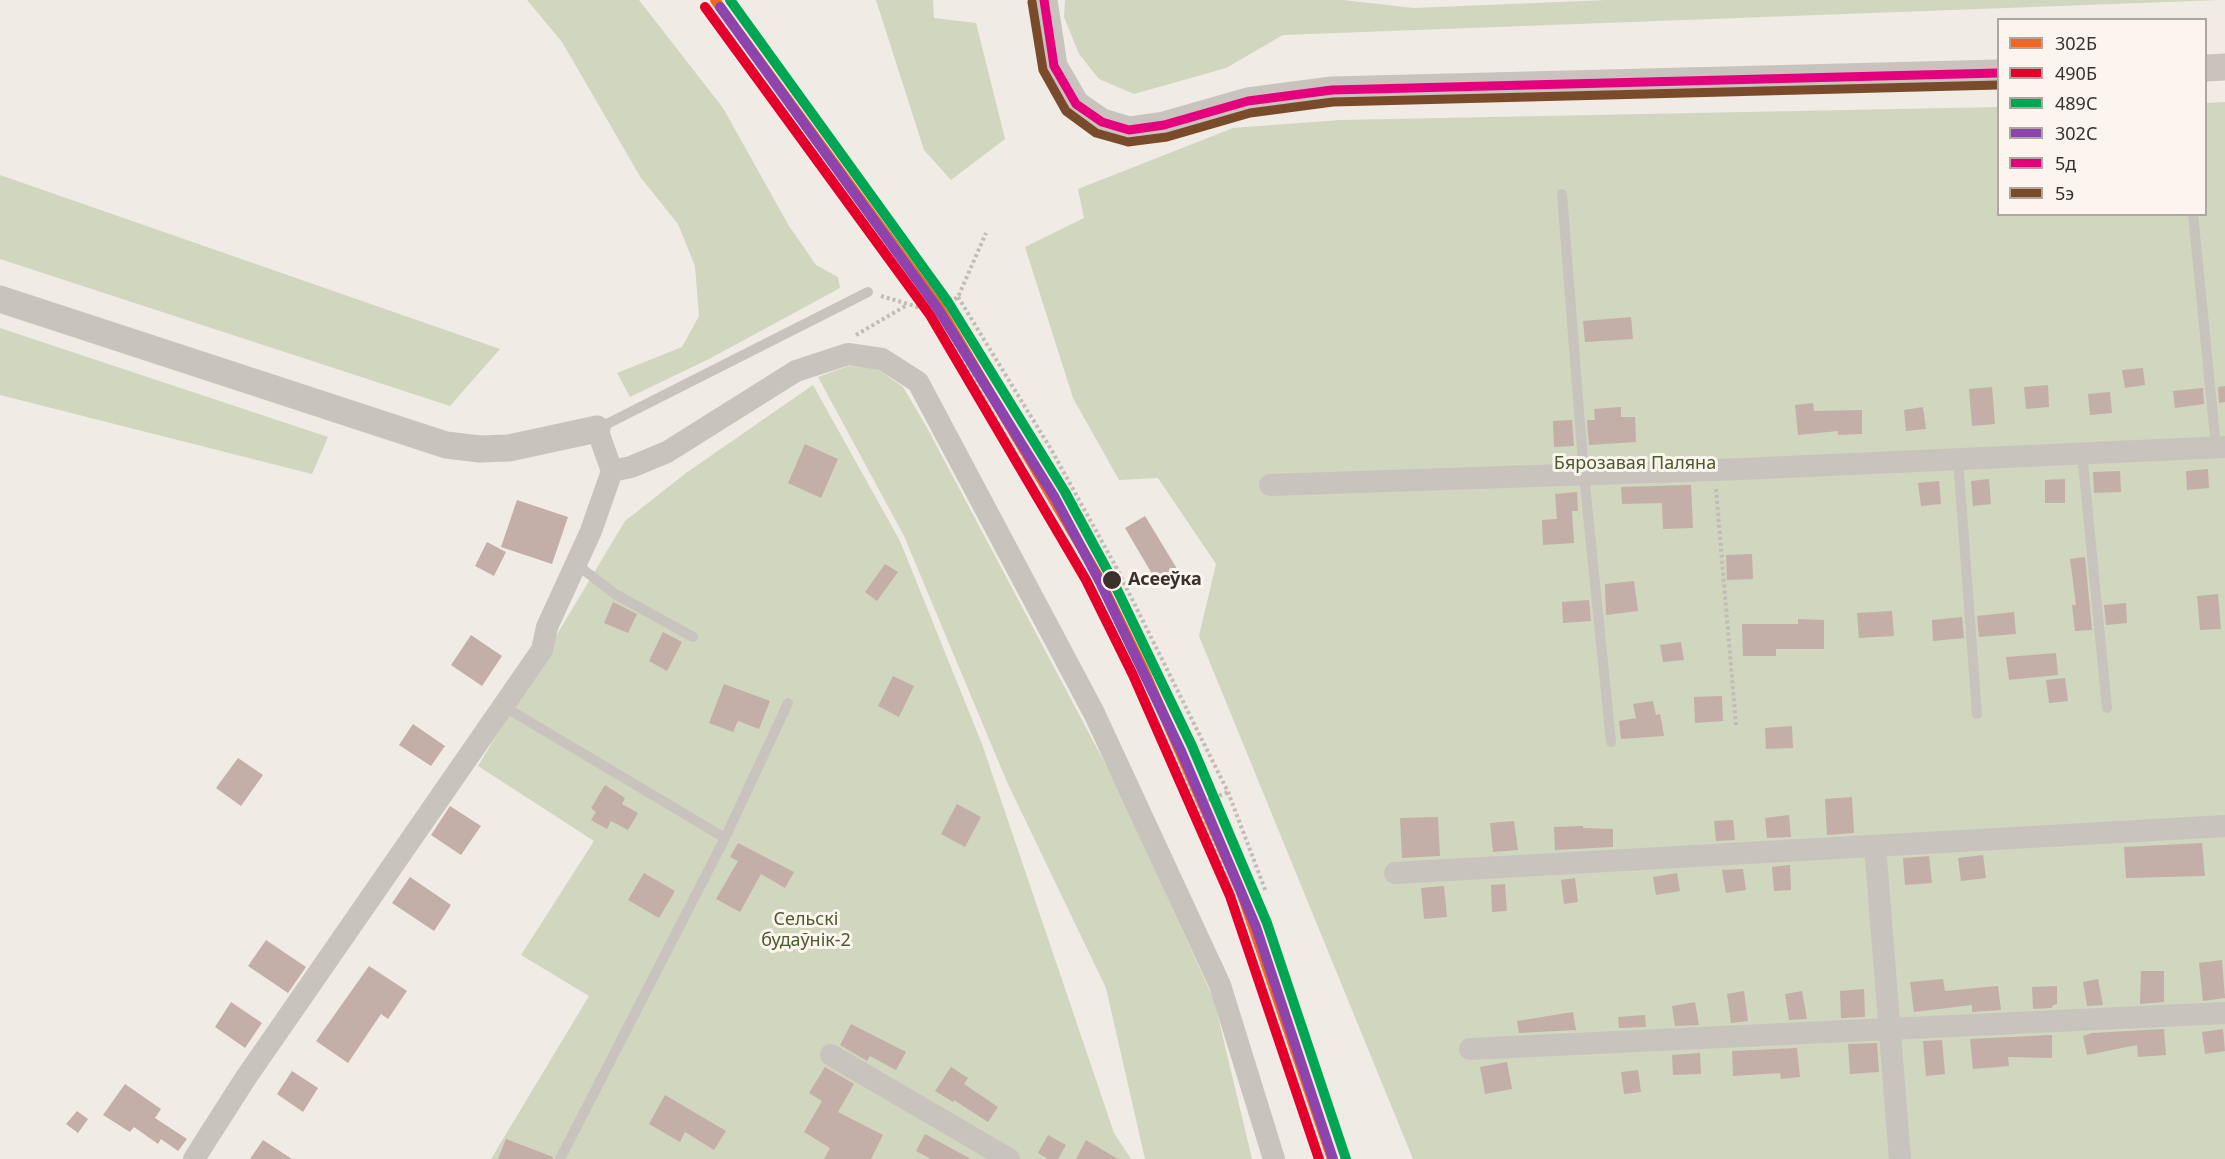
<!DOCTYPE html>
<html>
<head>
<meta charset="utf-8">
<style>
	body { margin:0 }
	#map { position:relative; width:2225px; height:1159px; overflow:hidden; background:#f0ebe5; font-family:"Noto Sans",sans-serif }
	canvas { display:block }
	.legend { position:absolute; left:1997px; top:18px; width:210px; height:198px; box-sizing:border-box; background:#fbf5ee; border:2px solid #aea6a0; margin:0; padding:8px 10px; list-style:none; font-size:18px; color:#3b302b }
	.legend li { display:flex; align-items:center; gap:12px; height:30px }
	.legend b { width:30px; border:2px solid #aea6a0 }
</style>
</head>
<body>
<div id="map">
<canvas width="2225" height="1159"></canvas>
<ul class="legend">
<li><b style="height:8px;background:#f26522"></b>302Б</li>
<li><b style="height:8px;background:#e4002b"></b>490Б</li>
<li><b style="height:8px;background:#00a651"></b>489С</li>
<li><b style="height:8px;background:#8e44ad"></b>302С</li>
<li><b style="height:8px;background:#e5007d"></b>5д</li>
<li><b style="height:8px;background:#7a4b2a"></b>5э</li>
</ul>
</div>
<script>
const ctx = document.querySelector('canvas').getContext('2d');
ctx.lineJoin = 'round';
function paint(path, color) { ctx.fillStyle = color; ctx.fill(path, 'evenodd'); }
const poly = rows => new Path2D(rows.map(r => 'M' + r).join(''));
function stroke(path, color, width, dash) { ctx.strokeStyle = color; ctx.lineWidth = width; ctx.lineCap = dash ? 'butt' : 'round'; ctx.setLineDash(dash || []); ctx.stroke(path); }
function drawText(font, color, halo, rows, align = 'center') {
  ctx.font = font + ' "Noto Sans",sans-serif'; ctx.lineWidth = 6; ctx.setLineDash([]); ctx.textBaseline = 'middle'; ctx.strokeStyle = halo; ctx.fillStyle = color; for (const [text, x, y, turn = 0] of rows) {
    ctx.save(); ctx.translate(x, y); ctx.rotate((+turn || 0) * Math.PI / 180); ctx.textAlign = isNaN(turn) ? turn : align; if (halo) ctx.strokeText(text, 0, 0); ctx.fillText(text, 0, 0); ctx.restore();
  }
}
const green = poly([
	[527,0,639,0,723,108,789,226,816,265,838,277,840,288,709,359,630,397,617,373,682,347,699,316,695,266,678,224,641,178,562,42],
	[876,0,933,0,934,18,976,23,1005,139,951,180,924,150],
	[1065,0,1343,0,1414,8,1607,0,2220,0,1283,35,1226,68,1134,94,1099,79,1079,54,1064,17],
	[2225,102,2225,1159,1413,1159,1199,636,1216,564,1158,478,1119,480,1073,398,1025,247,1084,218,1078,189,1233,128,1340,120,1998,107,1998,214,2206,214,2206,103],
	[0,175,500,349,450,406,0,259],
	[0,328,328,437,312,474,0,395],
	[848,366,876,368,903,387,926,426,1116,784,1214,1000,1252,1159,1145,1159,1106,988,1007,782,904,536,818,377],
	[813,385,900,541,982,744,1114,1133,1131,1159,491,1159,589,996,521,955,594,841,478,766,625,521,686,473]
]);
const building = poly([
	[1631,317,1633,339,1585,342,1583,321],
	[2143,368,2145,385,2125,388,2122,370],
	[2048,385,2049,407,2026,409,2024,387],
	[2225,386,2225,402,2219,403,2218,387],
	[1992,387,1995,424,1972,426,1969,389],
	[2203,388,2204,404,2175,408,2173,391],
	[2110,392,2112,413,2090,415,2088,394],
	[1813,403,1814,411,1862,410,1862,434,1838,435,1838,431,1798,435,1795,405],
	[1621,407,1621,417,1635,417,1636,442,1589,445,1587,420,1595,420,1594,409],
	[1923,407,1926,429,1906,431,1904,410],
	[1572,420,1574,446,1554,447,1553,421],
	[805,444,838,459,821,498,788,483],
	[2208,469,2209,488,2187,490,2186,471],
	[2120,471,2121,492,2094,493,2093,472],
	[1989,479,1991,504,1973,506,1971,481],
	[2065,479,2065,503,2045,503,2045,480],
	[1939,481,1941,504,1921,506,1918,483],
	[1691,485,1693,528,1663,529,1662,503,1622,504,1621,487],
	[1577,492,1578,511,1572,511,1574,543,1543,545,1542,520,1557,519,1555,494],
	[517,500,568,517,552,564,501,547],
	[1145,516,1179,572,1158,584,1125,528],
	[487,542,506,552,494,576,475,566],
	[1752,554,1753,579,1727,580,1726,555],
	[2085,557,2092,630,2075,631,2072,605,2076,605,2070,559],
	[885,564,898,572,877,601,865,592],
	[1634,581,1638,611,1606,615,1605,584],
	[2218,594,2221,629,2200,630,2197,596],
	[1589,600,1591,621,1563,623,1562,602],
	[613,602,637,614,628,633,604,623],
	[2126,603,2127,623,2106,625,2104,605],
	[1892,611,1894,636,1859,638,1857,613],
	[2014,612,2016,634,1979,637,1977,616],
	[1962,617,1964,638,1933,641,1932,620],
	[1798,619,1824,620,1824,649,1776,649,1776,656,1743,656,1742,624,1798,624],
	[663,632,682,642,667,671,649,661],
	[471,635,502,656,482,686,451,665],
	[1681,642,1684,660,1663,662,1660,645],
	[2056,653,2058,675,2009,680,2006,657],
	[893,676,914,686,899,717,878,706],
	[2065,678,2068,701,2049,703,2046,680],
	[724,684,770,701,759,729,738,721,733,732,709,723],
	[1722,696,1723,721,1695,723,1694,697],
	[1653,701,1656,715,1660,714,1664,736,1621,739,1619,721,1636,718,1633,704],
	[413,724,445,746,431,766,399,745],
	[1792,726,1793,748,1766,749,1765,728],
	[238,758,263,775,241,806,216,788],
	[605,785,625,798,622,804,638,813,628,830,611,821,607,829,591,820,596,812,591,808],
	[1852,797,1854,833,1827,835,1825,799],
	[957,804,981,817,965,847,941,834],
	[450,806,481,826,461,855,431,835],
	[1789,815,1791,837,1767,838,1765,818],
	[1438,817,1440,856,1402,858,1400,818],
	[1733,820,1735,840,1716,841,1714,821],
	[1514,821,1518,850,1493,852,1490,823],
	[1583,826,1583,828,1613,829,1613,847,1555,850,1554,827],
	[738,843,794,872,785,888,761,874,740,912,716,899,738,861,730,857],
	[2202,843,2205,876,2126,878,2124,847],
	[1983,855,1986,878,1961,881,1958,858],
	[1929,856,1932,883,1905,885,1903,858],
	[1790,865,1791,890,1774,891,1772,867],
	[1743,869,1746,890,1726,893,1722,870],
	[644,873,675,891,659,918,628,900],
	[1677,873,1680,891,1656,895,1653,877],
	[410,877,451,905,434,931,392,903],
	[1575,878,1578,902,1564,904,1561,880],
	[1505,884,1507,911,1492,912,1491,885],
	[1444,886,1447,917,1424,919,1421,888],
	[266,940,306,967,288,993,248,966],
	[2222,960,2225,998,2203,1001,2199,963],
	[369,966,407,991,388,1019,381,1014,348,1063,316,1041],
	[2141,971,2164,971,2164,1002,2140,1004],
	[1943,979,1945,991,1998,986,2001,1010,1972,1012,1972,1005,1914,1012,1910,982],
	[2098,979,2103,1005,2087,1006,2083,982],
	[2057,986,2057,1004,2053,1005,2052,1008,2033,1009,2032,987],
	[1864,989,1865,1017,1841,1018,1840,991],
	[1744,991,1748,1021,1731,1023,1727,994],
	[1802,991,1807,1019,1789,1020,1785,994],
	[231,1002,262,1023,245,1048,215,1027],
	[1695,1002,1699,1025,1675,1026,1672,1006],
	[1573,1012,1576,1030,1519,1033,1517,1021],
	[1645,1015,1646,1027,1619,1028,1618,1017],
	[851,1024,906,1052,896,1070,870,1056,867,1061,840,1045],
	[2164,1029,2166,1055,2138,1057,2137,1045,2087,1055,2083,1036,2092,1033],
	[2223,1029,2225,1051,2205,1054,2202,1032],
	[2052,1035,2052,1058,2008,1057,2009,1066,1973,1069,1970,1039],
	[1942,1040,1945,1074,1926,1076,1923,1041],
	[1877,1043,1879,1072,1850,1074,1848,1044],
	[1797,1048,1800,1077,1781,1079,1780,1073,1733,1076,1732,1051],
	[1700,1053,1701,1074,1673,1075,1672,1055],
	[1507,1062,1512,1089,1485,1094,1480,1067],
	[825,1067,854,1084,838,1112,883,1135,871,1159,824,1159,830,1148,804,1132,822,1101,809,1093],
	[951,1067,968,1078,964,1084,998,1107,988,1122,954,1100,953,1102,935,1091],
	[1638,1070,1641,1092,1624,1094,1621,1072],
	[292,1071,318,1088,303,1112,277,1094],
	[125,1084,161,1109,155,1118,187,1139,178,1151,161,1139,158,1144,134,1127,130,1132,103,1115],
	[665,1095,726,1131,714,1150,685,1132,680,1142,649,1124],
	[77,1111,88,1119,78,1133,66,1124],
	[925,1134,971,1159,931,1159,916,1151],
	[1048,1135,1066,1145,1058,1159,1048,1159,1038,1153],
	[506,1139,553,1157,553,1159,498,1159],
	[263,1140,292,1159,250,1159],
	[1086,1140,1118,1159,1076,1159]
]);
const path = poly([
	[881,296,928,310,940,308,958,297,986,233],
	[958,297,1052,451,1116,567,1228,792,1266,892],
	[928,310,970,373,1087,580,1197,805,1235,899],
	[856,335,907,305],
	[1716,489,1736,725],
	[1087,580,1116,567],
	[1197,805,1228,792]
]);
const service = poly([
	[1562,194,1584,475,1611,742],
	[2193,214,2216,447],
	[597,429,868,292],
	[2082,453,2107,708],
	[1958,459,1977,714],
	[576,564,615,594,693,637],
	[503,706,725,838,788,703],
	[560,1159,725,838]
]);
const minor = poly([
	[597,429,612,471,631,467,667,452,796,371,848,354,882,359,918,382,1094,713,1220,985,1274,1159],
	[1270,485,1742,469,2225,447],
	[1875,846,1900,1159],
	[1395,873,2225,826],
	[1470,1049,2225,1013],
	[831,1055,1009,1159],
	[194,1159,245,1079,542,650,547,627,591,531,612,471]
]);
const tertiary = poly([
	[1044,0,1054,66,1076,104,1102,122,1129,130,1164,125,1248,101,1332,90,1998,73],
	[2206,68,2225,67],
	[0,299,446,445,480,449,509,448,597,429]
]);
const bus1 = poly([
	[1044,0,1054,66,1076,104,1102,122,1129,130,1164,125,1248,101,1332,90,1998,73]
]);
const bus2 = poly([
	[1032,2,1043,70,1066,111,1096,133,1128,142,1167,137,1250,113,1333,102,1998,85]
]);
const rail1 = poly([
	[715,0,940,308,1097,574,1144,670,1241,892,1332,1159]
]);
const rail2 = poly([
	[705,7,930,315,1086,580,1133,675,1230,896,1319,1159]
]);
const rail3 = poly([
	[730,0,948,302,1065,492,1112,579,1192,746,1267,923,1346,1159]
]);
const rail4 = poly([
	[720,7,938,309,1055,498,1101,584,1181,751,1256,927,1333,1159]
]);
const markers = [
	[1112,580,10,"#3b302b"]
];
const parkNames = [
	["Бярозавая Паляна",1635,464],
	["Сельскі",806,920],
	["будаўнік-2",806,941]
];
const stopNames = [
	["Асееўка",1128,580]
];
paint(green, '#d1d6bf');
paint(building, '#c3afa7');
stroke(path, '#c2bbb6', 4, [3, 3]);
stroke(service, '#c9c3be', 10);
stroke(minor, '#c9c3be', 22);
stroke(tertiary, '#c9c3be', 27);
stroke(bus1, '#e5007d', 9);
stroke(bus2, '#7a4b2a', 9);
stroke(rail1, '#f26522', 10);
stroke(rail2, '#e4002b', 10);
stroke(rail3, '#00a651', 10);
stroke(rail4, '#8e44ad', 10);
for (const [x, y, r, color] of markers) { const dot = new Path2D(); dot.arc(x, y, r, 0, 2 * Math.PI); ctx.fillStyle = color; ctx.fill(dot); stroke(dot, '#fbf5ee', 2); }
drawText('18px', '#4a5a2e', '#fbf5ee', parkNames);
drawText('bold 18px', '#3b302b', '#fbf5ee', stopNames, 'left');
</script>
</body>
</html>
